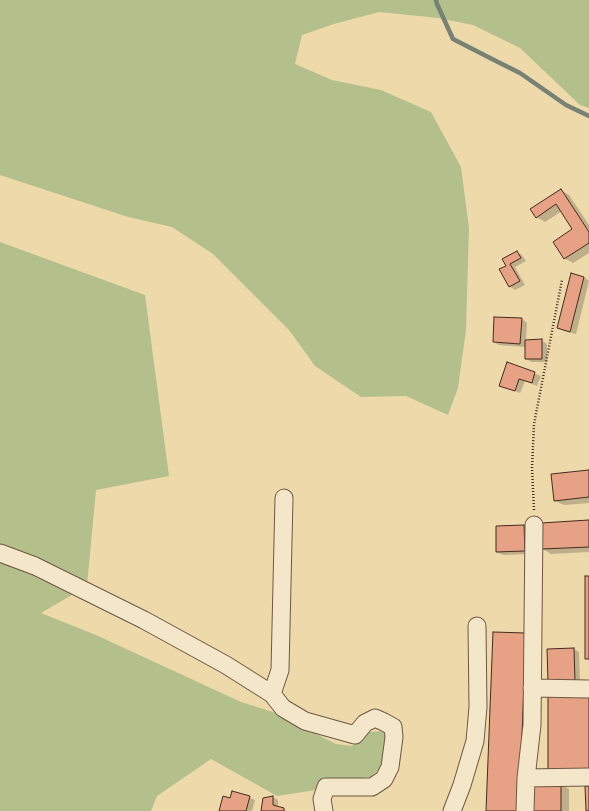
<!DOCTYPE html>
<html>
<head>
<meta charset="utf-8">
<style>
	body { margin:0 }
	canvas { display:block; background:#eed9ab }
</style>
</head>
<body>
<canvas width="589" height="811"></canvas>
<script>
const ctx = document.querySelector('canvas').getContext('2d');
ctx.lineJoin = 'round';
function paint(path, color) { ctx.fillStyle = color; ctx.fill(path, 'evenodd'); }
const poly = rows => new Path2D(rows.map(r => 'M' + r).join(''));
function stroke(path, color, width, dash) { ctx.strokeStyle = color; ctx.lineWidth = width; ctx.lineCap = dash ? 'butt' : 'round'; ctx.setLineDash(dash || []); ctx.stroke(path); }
const green = poly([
	[0,0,589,0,589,108,580,105,520,48,473,25,438,18,379,12,334,24,302,35,295,64,332,80,381,90,431,112,461,167,469,228,466,330,458,388,448,415,406,396,361,397,315,366,289,330,213,254,172,227,128,217,0,175],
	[0,242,145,295,169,476,96,490,87,586,41,613,96,635,241,702,273,712,336,744,352,746,369,732,385,731,389,752,383,766,370,777,327,781,316,790,277,796,211,759,157,796,151,811,0,811]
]);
const shadow = poly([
	[561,190,569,195,589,225,589,253,573,263,564,258,574,230,562,211,545,222,536,217],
	[517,252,522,255,526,261,515,267,525,285,515,290,509,286,507,266],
	[584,277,589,281,576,334,564,331,558,328],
	[522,319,527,323,526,341,541,340,547,344,547,362,532,362,526,359,526,347,499,345,494,342],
	[508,363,541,376,537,386,525,381,520,393,500,385],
	[589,471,589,503,564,505,555,501],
	[589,521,589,552,551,554,543,549],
	[524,526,529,529,530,554,503,555,497,552],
	[526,634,530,811,487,811],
	[574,649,579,652,580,684,555,685],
	[561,784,569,789,569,811,534,811],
	[249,797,255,800,252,811,220,811,231,800],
	[273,797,278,800,278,807,287,811,262,811,264,799]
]);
const stream = poly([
	[436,0,437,4,453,39,494,60,520,73,566,105,589,116]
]);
const building = poly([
	[561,189,589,232,589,243,564,259,553,242,572,229,556,204,536,218,530,209,561,189],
	[517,251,521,258,510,264,520,281,509,287,499,269,506,266,502,259,517,251],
	[571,273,584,277,570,332,557,328,571,273],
	[494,317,522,318,520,344,493,342,494,317],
	[542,339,542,359,525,359,525,340,542,339],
	[507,362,535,372,532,383,519,379,515,391,499,386,507,362],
	[589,470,589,497,554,501,551,474,589,470],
	[589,520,589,547,542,549,541,523,589,520],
	[524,525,525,551,496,552,496,526,524,525],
	[585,576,589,576,589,659,585,659,585,576],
	[493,632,526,633,519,811,486,811,493,632],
	[574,648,575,682,548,682,547,649,574,648],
	[548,694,589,694,589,772,548,773,548,694],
	[533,782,561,783,561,811,533,811,533,782],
	[585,786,589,786,589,811,586,811,585,786],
	[232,791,250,796,246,811,219,811,223,796,230,798,232,791],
	[273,796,273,805,284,808,284,811,261,811,263,798,273,796]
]);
const path = poly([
	[534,510,532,468,534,424,562,280]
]);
const minor = poly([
	[0,553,35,566,144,620,226,665,272,694,283,708,305,721,355,735,365,723,375,718,384,722,393,727,394,737,390,767,384,779,372,787,326,787,322,799,324,811],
	[532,688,589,689],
	[272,694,280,670,284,498],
	[526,778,589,777],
	[452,811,462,785,475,741,478,707,477,626],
	[525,811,526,778,532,725,534,525]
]);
paint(green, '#b4c08c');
paint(shadow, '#0003');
stroke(stream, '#778275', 4.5);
paint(building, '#e7a184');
stroke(building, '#432d20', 1);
stroke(minor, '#6e5843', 19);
stroke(path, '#432d20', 2.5, [1, 2]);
stroke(minor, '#f4e6c8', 17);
</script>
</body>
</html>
